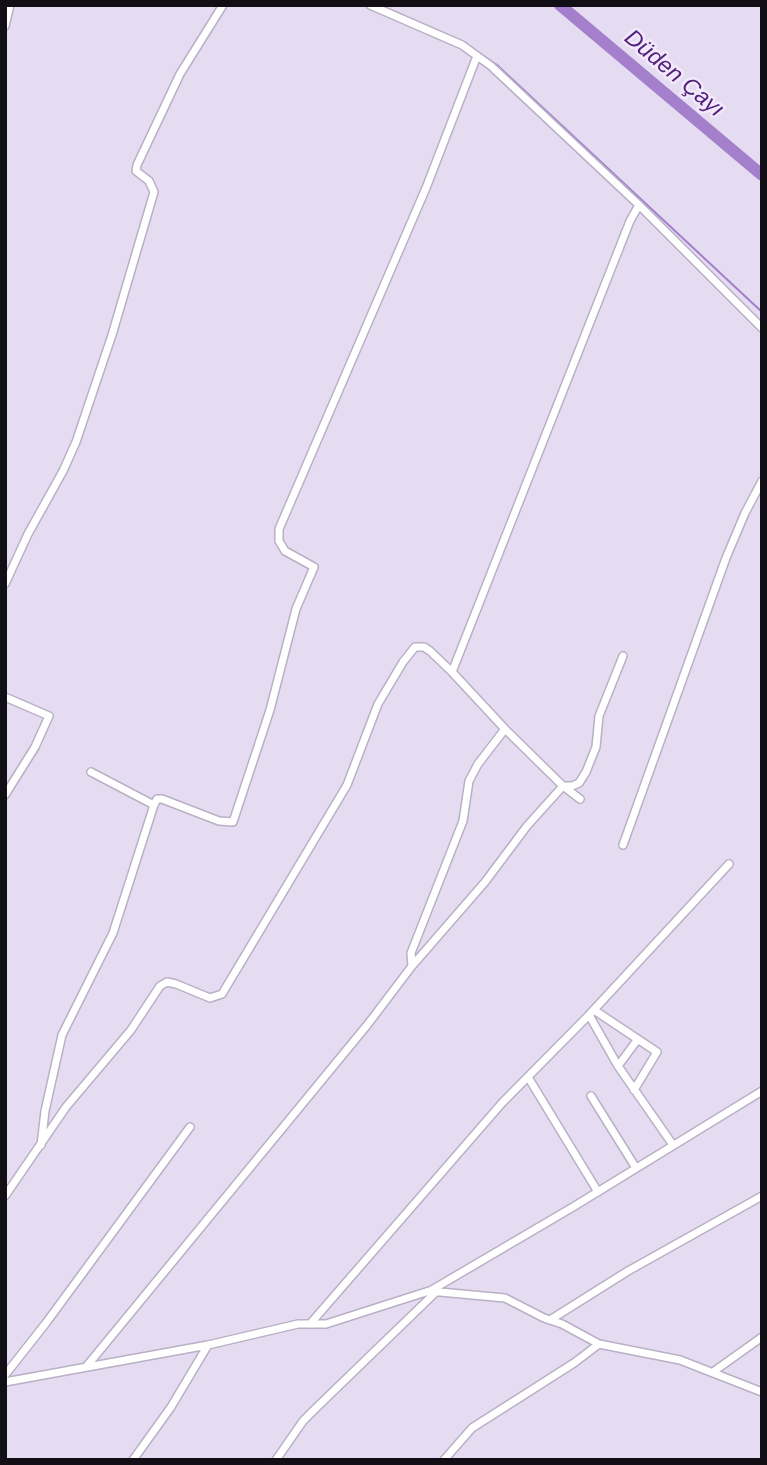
<!DOCTYPE html>
<html>
<head>
<meta charset="utf-8">
<style>
	body { margin:0 }
	#map { position:relative; width:767px; height:1465px; overflow:hidden; background:#e5dcf2; font-family:Helvetica,sans-serif }
	canvas { display:block }
	.frame { position:absolute; inset:0; border:7px solid #110e15; pointer-events:none }
</style>
</head>
<body>
<div id="map">
<canvas width="767" height="1465"></canvas>
<div class="frame"></div>
</div>
<script>
const ctx = document.querySelector('canvas').getContext('2d');
ctx.lineJoin = 'round';
const poly = rows => new Path2D(rows.map(r => 'M' + r).join(''));
function stroke(path, color, width, dash) { ctx.strokeStyle = color; ctx.lineWidth = width; ctx.lineCap = dash ? 'butt' : 'round'; ctx.setLineDash(dash || []); ctx.stroke(path); }
function drawText(font, color, halo, rows, align = 'center') {
  ctx.font = font + ' Helvetica,sans-serif'; ctx.lineWidth = 5; ctx.setLineDash([]); ctx.textBaseline = 'middle'; ctx.strokeStyle = halo; ctx.fillStyle = color; for (const [text, x, y, turn = 0] of rows) {
    ctx.save(); ctx.translate(x, y); ctx.rotate((+turn || 0) * Math.PI / 180); ctx.textAlign = isNaN(turn) ? turn : align; if (halo) ctx.strokeText(text, 0, 0); ctx.fillText(text, 0, 0); ctx.restore();
  }
}
const stream = poly([
	[379,5,459,40,497,65,762,312],
	[759,1460,762,1458]
]);
const river = poly([
	[560,5,762,175]
]);
const minor = poly([
	[370,5,462,45,491,66,639,205,762,328],
	[5,26,10,5],
	[5,584,28,534,63,471,76,442,112,335,154,192,149,181,136,171,137,165,180,74,223,5],
	[452,672,505,729,563,786,527,826,485,882,412,966,411,953,463,821,469,781,478,764,505,729],
	[5,697,49,716,35,747,5,795],
	[91,772,154,805],
	[580,799,563,786,572,786,579,783,586,772,596,747,599,716,623,656],
	[623,845,726,558,745,513,762,481],
	[594,1010,657,1052,634,1090],
	[589,1015,729,864],
	[618,1066,638,1039],
	[528,1077,598,1192],
	[591,1096,636,1168],
	[41,1145,45,1111,62,1035,113,933,154,805,157,799,162,799,219,821,233,822,270,710,296,609,314,567,285,551,279,541,279,529,426,188,477,56],
	[5,1196,66,1107,131,1030,160,986,167,982,176,984,210,998,222,994,347,785,378,704,403,662,415,647,424,647,430,651,452,672,630,221,639,205],
	[430,1291,573,1207,762,1091],
	[550,1320,628,1271,762,1196],
	[310,1324,502,1103,589,1015,618,1066,673,1145],
	[86,1367,368,1024,412,966],
	[713,1372,762,1337],
	[5,1375,46,1323,190,1127],
	[5,1382,208,1345,298,1324,326,1324,429,1291,505,1298,544,1318,562,1324,599,1344,680,1360,762,1392],
	[133,1460,171,1407,208,1345],
	[276,1460,303,1421,316,1408,437,1291],
	[444,1460,472,1428,574,1363,599,1344]
]);
const waterNames = [
	["Düden Çayı",674,74,40]
];
stroke(stream, '#a37fcc', 2);
stroke(river, '#a37fcc', 12);
stroke(minor, '#b9b0c5', 10);
stroke(minor, '#fff', 7);
drawText('italic 23px', '#54217d', '#f2eafc', waterNames);
</script>
</body>
</html>
